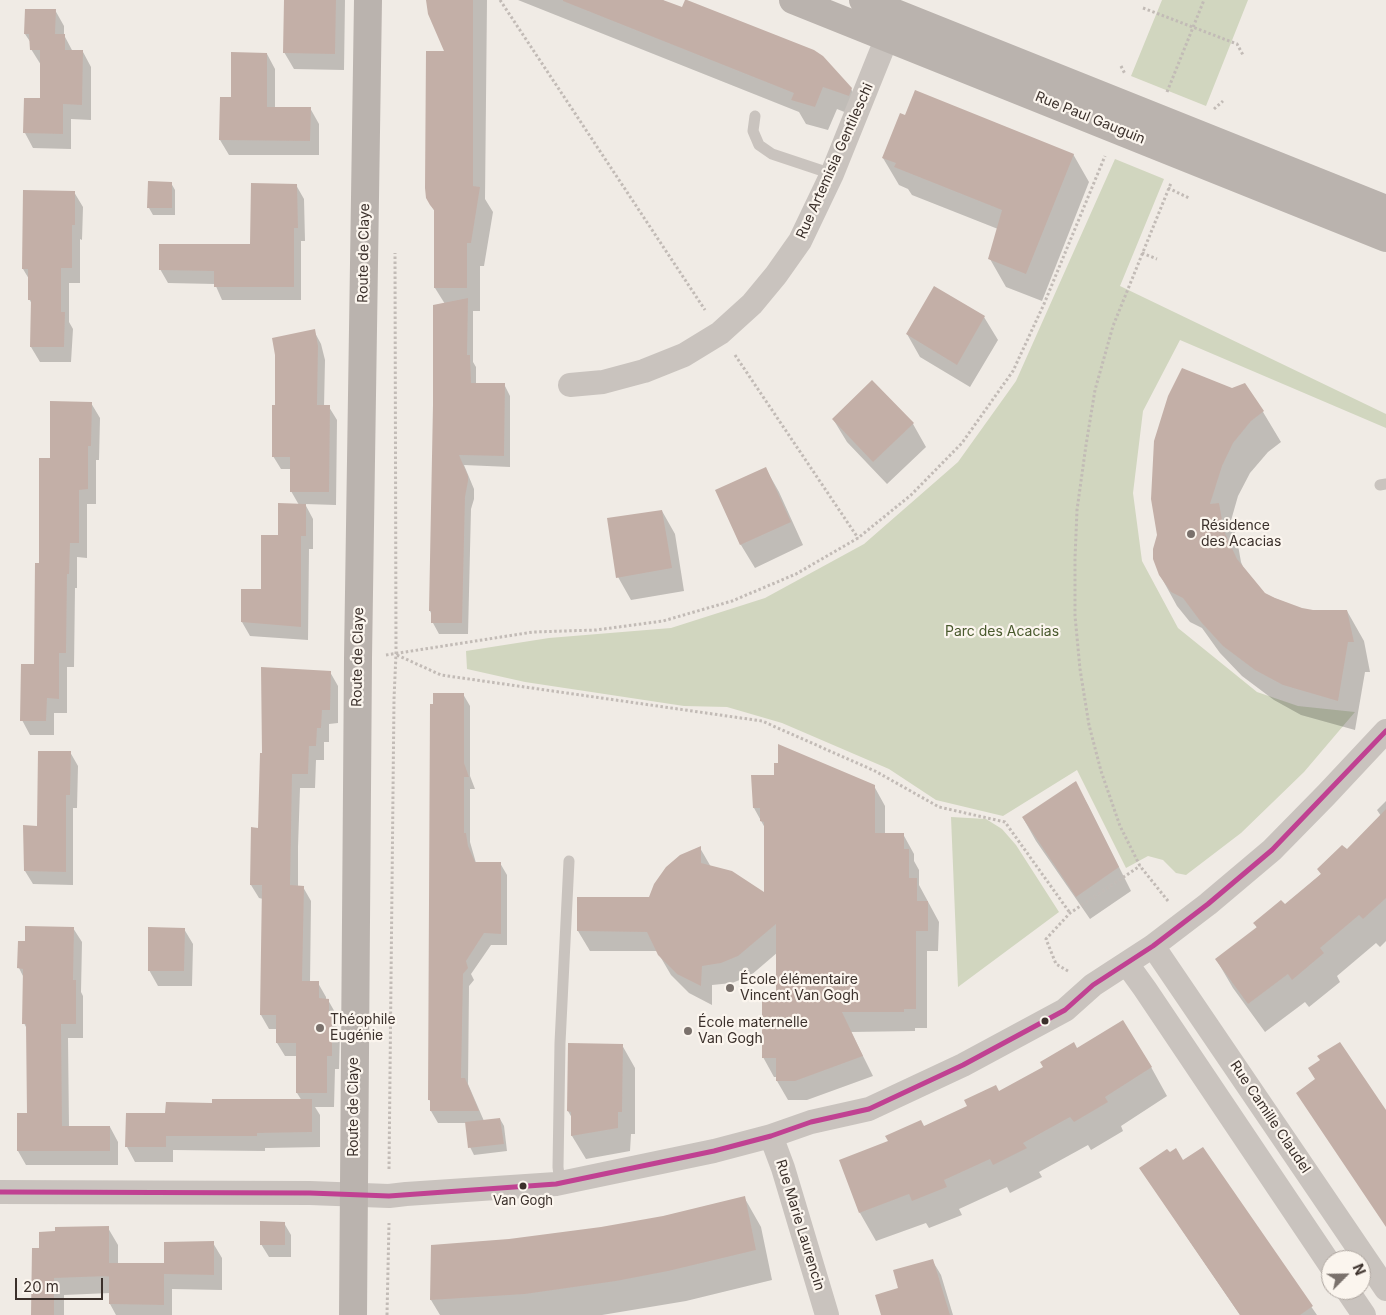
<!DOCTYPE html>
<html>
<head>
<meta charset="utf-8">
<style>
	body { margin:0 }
	#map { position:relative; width:1386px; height:1315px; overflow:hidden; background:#f0ebe5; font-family:Inter,sans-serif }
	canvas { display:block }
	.north { position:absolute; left:1321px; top:1250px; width:50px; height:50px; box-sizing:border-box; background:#fbf5ee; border:1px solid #aea6a0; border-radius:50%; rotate:67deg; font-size:14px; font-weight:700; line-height:20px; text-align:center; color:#3b302b }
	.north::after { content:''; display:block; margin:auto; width:18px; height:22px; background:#7a716c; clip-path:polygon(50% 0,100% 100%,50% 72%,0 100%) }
	.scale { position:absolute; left:15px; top:1278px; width:88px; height:22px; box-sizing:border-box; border:2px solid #3b302b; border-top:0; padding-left:6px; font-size:15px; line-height:18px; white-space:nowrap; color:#3b302b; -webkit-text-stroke:4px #fbf5ee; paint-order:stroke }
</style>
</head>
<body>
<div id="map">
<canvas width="1386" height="1315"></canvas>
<div class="north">N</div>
<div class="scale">20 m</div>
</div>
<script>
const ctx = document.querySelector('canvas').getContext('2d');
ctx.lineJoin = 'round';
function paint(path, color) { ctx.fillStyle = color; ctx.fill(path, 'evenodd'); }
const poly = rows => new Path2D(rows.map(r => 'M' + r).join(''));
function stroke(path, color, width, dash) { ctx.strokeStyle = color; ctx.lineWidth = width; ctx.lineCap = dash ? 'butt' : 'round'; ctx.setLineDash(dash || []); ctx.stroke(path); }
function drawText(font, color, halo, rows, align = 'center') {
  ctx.font = font + ' Inter,sans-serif'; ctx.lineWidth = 4.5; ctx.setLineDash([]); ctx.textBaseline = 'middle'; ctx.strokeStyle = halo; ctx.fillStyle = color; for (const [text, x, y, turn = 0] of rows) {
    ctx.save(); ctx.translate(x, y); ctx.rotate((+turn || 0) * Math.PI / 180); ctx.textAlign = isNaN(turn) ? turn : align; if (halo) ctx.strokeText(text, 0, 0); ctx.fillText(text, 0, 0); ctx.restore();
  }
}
const green = poly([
	[1162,0,1248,0,1206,106,1131,76],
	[1115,159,1164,179,1120,286,1386,414,1386,428,1180,340,1143,411,1133,493,1142,561,1178,628,1257,692,1298,706,1355,712,1304,772,1241,833,1186,875,1176,873,1163,860,1148,856,1126,868,1077,770,1003,816,936,800,889,769,782,723,727,707,684,706,525,682,467,669,466,651,549,638,671,628,765,598,864,544,958,462,1016,381],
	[951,817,986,819,1002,829,1016,845,1059,912,958,987]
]);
const shadow = poly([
	[285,0,345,0,344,70,294,69,284,52],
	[428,0,487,0,485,199,493,212,484,266,480,266,480,311,473,311,473,362,476,367,476,384,504,384,510,396,510,467,464,465,474,489,474,499,471,509,468,634,439,634,433,623,432,615,430,611,445,304,435,288,435,212,431,205,445,52],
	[518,0,663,0,681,14,851,89,864,113,862,119,837,109,828,130,806,124,799,112],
	[55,10,64,26,64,35,73,52,83,52,91,67,91,120,71,119,71,149,33,148,25,133,41,99,41,65,31,49,31,43,25,34],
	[267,54,275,69,275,108,310,108,319,124,319,155,229,155,220,140,232,98],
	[1073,154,1089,182,1042,301,1006,287,990,259,998,229,912,195,908,189,899,185,883,158],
	[171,183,175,190,175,215,153,215,149,208],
	[296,185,304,199,305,241,301,241,301,300,222,300,215,284,168,283,160,269,252,246],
	[74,192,83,207,82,240,80,239,80,283,69,283,69,322,73,329,71,362,40,362,31,347,32,304,29,299,29,279,23,269],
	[934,288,984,317,998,340,970,387,920,357,907,334],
	[314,331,321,344,325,360,324,407,329,407,337,420,336,505,305,504,313,519,313,549,309,549,308,640,250,636,242,622,262,591,279,537,299,505,291,491,291,469,281,469,273,456,277,406],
	[1245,385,1263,412,1281,442,1268,452,1250,473,1238,496,1230,524,1236,534,1241,562,1244,569,1264,594,1302,609,1313,611,1347,611,1364,641,1370,672,1365,672,1355,730,1301,715,1274,700,1242,676,1220,653,1202,628,1190,622,1177,606,1160,575,1232,390],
	[91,403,100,418,99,460,96,460,96,504,87,504,87,558,77,557,77,588,75,588,74,667,67,667,67,713,54,713,54,735,30,735,22,720,35,665,40,564,51,459],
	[833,419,913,424,926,447,887,484,847,442],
	[766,469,779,492,803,545,755,568,741,545,717,491],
	[662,511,675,534,684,591,631,600,618,577],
	[330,672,338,686,338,723,329,724,329,742,324,742,324,760,316,760,315,788,300,788,298,847,298,887,303,887,311,901,310,983,318,983,326,997,326,1000,328,1000,336,1014,336,1026,340,1031,339,1069,335,1069,334,1107,315,1107,320,1115,320,1147,265,1148,265,1151,173,1150,173,1162,135,1162,127,1147,167,1114,213,1104,302,1101,297,1093,298,1056,285,1056,277,1043,277,1029,269,1029,261,1015,263,899,259,898,251,885,260,829],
	[463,694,470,706,470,776,475,789,470,789,470,842,476,863,500,863,507,875,507,945,491,945,471,974,474,980,469,986,468,1084,484,1121,500,1119,504,1126,507,1151,474,1155,470,1147,467,1123,438,1123,431,1111,431,1103,429,1099],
	[70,752,78,766,77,808,73,808,73,885,33,884,25,871,39,827],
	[1075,782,1088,805,1131,891,1090,919,1036,841,1023,818],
	[874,786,885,806,885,834,903,834,914,854,914,861,919,870,919,885,939,922,938,951,927,951,927,1028,915,1028,915,1031,851,1032,873,1076,807,1100,788,1100,777,1081,777,1077,774,1077,763,1057,777,996,778,952,750,976,732,983,712,985,712,1005,689,993,671,975,657,951,590,951,578,931,579,898,649,898,700,848,711,867,765,894,765,828,754,808],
	[1386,801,1386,941,1380,947,1376,943,1337,976,1340,982,1309,1007,1305,1002,1265,1032,1233,988,1216,959,1257,928,1254,923,1285,906,1347,851,1381,816,1377,810],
	[73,928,82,942,81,992,83,996,83,1038,68,1038,69,1128,110,1127,118,1142,118,1165,26,1165,18,1151,29,1114,27,1029,24,1023,24,978,19,968,26,943],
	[184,929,193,944,192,986,158,986,149,970],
	[622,1045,635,1068,635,1134,631,1134,630,1151,586,1159,572,1136,572,1118,568,1111],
	[1077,1050,1151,1067,1167,1096,1121,1126,1123,1131,1091,1150,1088,1145,1039,1172,1042,1177,1010,1193,1007,1187,959,1209,962,1215,929,1228,926,1223,876,1241,860,1213,840,1161,924,1128,999,1092],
	[1202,1149,1317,1315,1240,1315,1140,1168,1183,1162],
	[744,1197,761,1227,772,1280,686,1301,602,1315,440,1315,431,1300,432,1246,509,1241,601,1228,663,1217],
	[284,1223,291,1235,291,1257,269,1257,261,1244],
	[108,1228,118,1245,118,1264,165,1264,213,1243,222,1258,222,1290,172,1289,172,1315,116,1315,110,1304,110,1293,64,1295,64,1315,33,1315,41,1249],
	[932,1260,941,1275,953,1315,883,1315,900,1289]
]);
const building = poly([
	[284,0,336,0,335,54,283,53],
	[426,0,473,0,473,186,480,187,471,243,467,243,467,288,434,288,434,210,430,205,426,198,425,188,426,51,444,51,428,14],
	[563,0,663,0,682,7,685,0,687,0,814,50,823,56,852,88,849,96,823,87,815,107,791,100,794,93,563,1],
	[25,9,56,9,55,34,65,34,65,50,83,50,82,105,63,104,63,134,23,133,24,98,40,98,40,50,30,50,29,34,24,34],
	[231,52,267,53,267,107,311,107,310,141,219,140,220,97,231,97],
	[915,90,1074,154,1026,274,988,259,1002,210,894,167,896,163,882,158,900,113,905,115],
	[148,181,172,182,172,208,147,208],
	[251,183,297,184,298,228,294,228,294,287,214,287,214,271,159,270,159,244,250,244],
	[23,190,75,191,75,225,72,225,72,268,61,268,61,312,65,312,64,347,30,347,31,300,28,300,28,269,22,269],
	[934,286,985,316,957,365,906,334],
	[468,298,467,355,470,355,471,383,505,383,504,456,459,455,468,476,468,481,465,497,462,623,431,623,431,611,429,611,433,405,433,305],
	[315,329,318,346,317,405,330,405,329,492,290,492,290,457,272,457,272,405,275,405,275,355,272,338],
	[1182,368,1232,388,1245,383,1264,411,1251,421,1233,443,1222,466,1210,504,1219,503,1224,531,1237,559,1265,593,1275,598,1302,608,1313,610,1347,610,1354,642,1348,642,1338,701,1283,685,1255,670,1223,646,1201,622,1183,598,1171,592,1159,575,1153,559,1153,549,1157,535,1151,499,1154,441,1168,396],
	[872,380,914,423,873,462,832,419],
	[50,401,92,402,91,446,88,446,88,489,79,490,79,543,70,543,69,574,67,574,66,653,59,653,59,699,47,698,46,721,20,721,21,664,34,664,35,563,39,563,39,458,50,458],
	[766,467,791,522,740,545,715,490],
	[278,503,306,504,306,536,301,536,301,627,241,622,241,589,261,589,261,535,278,535],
	[662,510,672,568,616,578,607,518],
	[261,667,331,671,330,710,322,710,321,728,317,728,316,746,309,746,308,774,292,774,291,832,290,885,304,886,302,981,319,981,319,998,329,999,329,1016,332,1016,332,1056,327,1056,327,1093,296,1093,296,1043,276,1043,276,1015,260,1015,262,885,250,885,251,827,258,828,260,753,262,753],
	[433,693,464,693,464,763,469,777,464,777,464,833,466,833,468,846,475,862,501,862,501,934,484,933,466,961,468,968,463,974,461,1078,465,1078,479,1111,430,1111,430,1100,428,1100,430,704,433,704],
	[778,744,875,785,875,833,904,833,904,849,909,849,909,878,917,878,917,901,928,901,928,931,916,931,916,1009,904,1009,904,1012,842,1012,863,1056,795,1081,776,1081,776,1058,762,1058,762,995,776,995,776,924,738,956,721,963,702,966,701,986,677,974,658,955,647,932,577,931,577,897,649,897,654,884,666,867,680,855,701,846,701,863,732,871,764,892,764,822,760,821,760,808,753,808,751,775,774,775,774,763,778,763],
	[38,751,71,751,70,795,66,795,66,872,24,871,23,825,37,826],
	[1076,781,1119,867,1076,897,1022,817],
	[1386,809,1386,898,1363,919,1359,915,1320,948,1324,953,1292,980,1288,974,1248,1004,1215,959,1257,927,1253,923,1281,900,1285,904,1321,874,1317,869,1342,845,1347,849],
	[25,926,74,927,73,980,76,980,76,1024,61,1024,62,1126,110,1126,110,1151,17,1151,17,1113,27,1113,26,1024,22,1024,23,969,17,968,18,941,25,941],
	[148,927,185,928,184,971,148,971],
	[1123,1020,1152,1067,1105,1097,1108,1102,1074,1122,1070,1117,1023,1143,1027,1148,993,1165,990,1159,944,1180,947,1187,912,1201,909,1194,859,1213,839,1160,888,1141,885,1136,921,1120,924,1126,967,1106,964,1100,996,1085,999,1091,1043,1067,1040,1062,1074,1042,1077,1048],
	[1340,1042,1386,1110,1386,1227,1296,1093,1315,1079,1308,1068,1320,1060,1317,1056],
	[568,1043,623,1044,622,1112,618,1112,618,1128,571,1136,571,1112,567,1111],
	[212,1099,312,1099,312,1132,257,1133,257,1136,166,1136,166,1147,125,1147,126,1113,165,1113,166,1102,212,1103],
	[500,1118,504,1144,468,1148,465,1122],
	[1203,1147,1313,1306,1300,1315,1240,1315,1139,1168,1167,1149,1170,1152,1176,1148,1183,1160],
	[745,1196,756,1250,668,1271,616,1281,525,1294,430,1300,431,1245,509,1239,601,1227,663,1216],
	[260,1221,285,1222,285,1245,260,1245],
	[109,1226,109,1276,54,1278,54,1315,31,1315,32,1248,39,1248,39,1232,55,1231,55,1227],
	[214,1241,214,1275,164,1274,164,1242],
	[933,1259,950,1315,881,1315,875,1295,898,1288,893,1270],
	[109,1263,164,1263,164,1305,109,1304]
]);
const path = poly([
	[500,0,705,310],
	[1143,8,1237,44,1243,55],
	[1121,66,1125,74],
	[1167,92,1204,0],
	[1214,109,1223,101],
	[1168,188,1189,198],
	[1142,253,1157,259],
	[735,355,858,538],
	[386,655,533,632,596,630,663,621,732,601,796,574,858,538,911,495,962,443,1013,371,1044,304,1105,156],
	[397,655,441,675,762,721,875,771,939,807,1005,822,1070,913],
	[1168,901,1140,866,1120,826,1101,771,1089,725,1080,669,1075,616,1075,558,1077,510,1086,445,1095,390,1113,326,1171,183],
	[1068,971,1056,964,1046,939,1070,913,1140,866],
	[389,1169,394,699,396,654,395,253],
	[387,1315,389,1223]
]);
const lane = poly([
	[755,116,753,131,759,145,772,154,832,174],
	[1380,485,1386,484],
	[560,1184,558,1167,560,1043,569,861]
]);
const street = poly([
	[570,385,603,382,644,371,684,355,720,333,752,304,776,275,800,241,832,174,894,20],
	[1153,946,1386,1289],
	[1127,964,1145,989,1331,1266],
	[771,1136,783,1168,827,1315],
	[0,1192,310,1193,389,1196,406,1194,556,1184,714,1151,771,1136,811,1122,869,1109,963,1065,1065,1010,1093,985,1153,946,1208,904,1272,850,1326,795,1386,731],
	[1347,1290,1364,1315]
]);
const secondary = poly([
	[793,0,1386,238],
	[863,0,1386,209],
	[353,1315,358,658,368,0]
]);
const bus1 = poly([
	[0,1192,310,1193,389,1196,556,1184,714,1151,771,1136,811,1122,869,1109,963,1065,1065,1010,1093,985,1153,946,1208,904,1272,850,1386,731]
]);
const markers = [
	[1191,534,5,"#7a716c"],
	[730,988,5,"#7a716c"],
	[1045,1021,4.5,"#3b302b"],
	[320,1028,5,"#7a716c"],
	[688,1031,5,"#7a716c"],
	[523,1186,4.5,"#3b302b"]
];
const busNames = [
	["Van Gogh",523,1201]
];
const streetNames = [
	["Rue Paul Gauguin",1090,118,22],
	["Rue Artemisia Gentileschi",835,161,-66],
	["Route de Claye",364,253,-89],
	["Route de Claye",358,657,-89],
	["Route de Claye",354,1107,-90],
	["Rue Camille Claudel",1270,1117,56],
	["Rue Marie Laurencin",800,1225,73]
];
const poiNames = [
	["Résidence",1201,526],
	["des Acacias",1201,542],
	["École élémentaire",740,980],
	["Vincent Van Gogh",740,996],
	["Théophile",330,1020],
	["Eugénie",330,1036],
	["École maternelle",698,1023],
	["Van Gogh",698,1039]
];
const parkNames = [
	["Parc des Acacias",1002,632]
];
paint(green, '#d1d6bf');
paint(shadow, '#0003');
paint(building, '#c3afa7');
stroke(path, '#c2bbb6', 3, [2.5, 2.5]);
stroke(lane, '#c9c3be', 11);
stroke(street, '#c9c3be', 24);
stroke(secondary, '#bab3ae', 28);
stroke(bus1, '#c04192', 5);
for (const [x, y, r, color] of markers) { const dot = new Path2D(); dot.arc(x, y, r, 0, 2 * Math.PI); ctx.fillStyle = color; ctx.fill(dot); stroke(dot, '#fbf5ee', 2); }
drawText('13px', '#3b302b', '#fbf5ee', busNames);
drawText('14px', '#3b302b', '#fbf5ee', streetNames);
drawText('14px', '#3b302b', '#fbf5ee', poiNames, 'left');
drawText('14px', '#4a5a2e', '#fbf5ee', parkNames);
</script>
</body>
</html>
